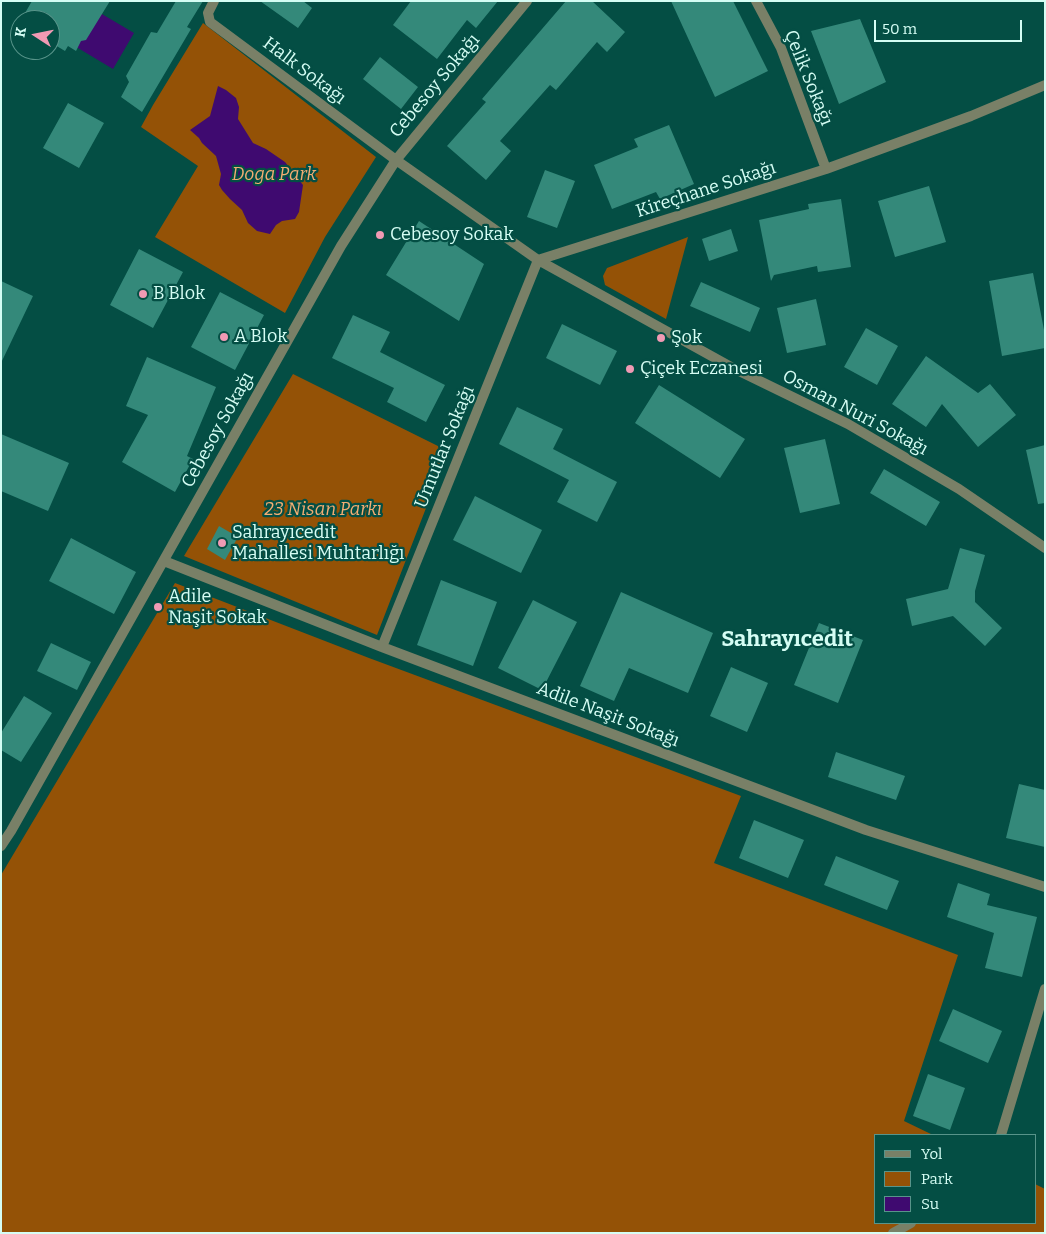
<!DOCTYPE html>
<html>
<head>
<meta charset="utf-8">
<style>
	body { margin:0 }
	#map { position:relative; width:1046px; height:1234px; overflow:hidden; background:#044e44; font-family:Bitter,serif }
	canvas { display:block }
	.frame { position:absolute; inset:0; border:2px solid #d5fdf4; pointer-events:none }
	.legend { position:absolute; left:874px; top:1134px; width:162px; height:90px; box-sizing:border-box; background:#044e44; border:1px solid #58948a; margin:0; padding:6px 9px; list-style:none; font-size:15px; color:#d5fdf4 }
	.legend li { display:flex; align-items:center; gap:10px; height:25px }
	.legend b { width:25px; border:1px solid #58948a }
	.north { position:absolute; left:10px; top:10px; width:50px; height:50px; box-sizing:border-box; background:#044e44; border:1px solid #58948a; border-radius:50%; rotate:281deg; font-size:14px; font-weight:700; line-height:20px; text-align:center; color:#d5fdf4 }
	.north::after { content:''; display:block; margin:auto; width:18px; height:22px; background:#f09ab4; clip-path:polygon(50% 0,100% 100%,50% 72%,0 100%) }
	.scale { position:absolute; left:874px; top:20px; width:148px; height:22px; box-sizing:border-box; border:2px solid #d5fdf4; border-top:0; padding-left:6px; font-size:15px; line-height:18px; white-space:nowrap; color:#d5fdf4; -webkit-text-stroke:4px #044e44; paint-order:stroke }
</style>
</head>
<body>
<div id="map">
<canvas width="1046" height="1234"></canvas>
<div class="frame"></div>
<ul class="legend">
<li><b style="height:6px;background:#798067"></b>Yol</li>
<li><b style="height:14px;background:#945206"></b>Park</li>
<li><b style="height:14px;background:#3f0a70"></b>Su</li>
</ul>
<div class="north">K</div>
<div class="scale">50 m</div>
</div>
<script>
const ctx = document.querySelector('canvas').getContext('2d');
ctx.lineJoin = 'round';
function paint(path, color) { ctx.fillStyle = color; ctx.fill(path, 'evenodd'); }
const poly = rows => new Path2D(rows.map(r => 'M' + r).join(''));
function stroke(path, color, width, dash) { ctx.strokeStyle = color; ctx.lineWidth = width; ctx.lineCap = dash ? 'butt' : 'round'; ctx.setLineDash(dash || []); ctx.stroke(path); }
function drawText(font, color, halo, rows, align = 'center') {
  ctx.font = font + ' Bitter,serif'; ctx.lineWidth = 4.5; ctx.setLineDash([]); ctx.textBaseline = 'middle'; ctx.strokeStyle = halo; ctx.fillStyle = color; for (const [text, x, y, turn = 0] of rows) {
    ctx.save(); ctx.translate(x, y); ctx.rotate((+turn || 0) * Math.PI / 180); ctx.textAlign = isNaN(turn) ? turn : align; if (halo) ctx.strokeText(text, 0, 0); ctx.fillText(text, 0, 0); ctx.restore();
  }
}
const green = poly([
	[203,23,376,157,325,237,285,313,155,237,198,166,141,127,153,105],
	[688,237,666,319,605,285,603,276,607,268],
	[293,374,448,451,377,635,184,556],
	[175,583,369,658,741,796,714,863,958,955,904,1121,933,1135,875,1135,875,1223,1035,1223,1035,1184,1045,1189,1045,1233,1,1233,1,875]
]);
const water = poly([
	[90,7,134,33,113,69,68,42],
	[218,86,226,90,236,98,239,107,238,119,253,143,266,149,285,162,303,185,299,212,295,219,282,221,276,225,270,234,257,231,248,223,242,210,230,199,222,190,219,185,221,174,216,156,202,143,199,138,190,130,210,116]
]);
const building = poly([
	[32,1,110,1,86,40,81,41,76,51,68,46,65,51,50,42,50,20,21,20],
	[176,1,203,1,187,27,191,29,142,112,121,97,129,82,126,76,151,32,157,33],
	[260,1,303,1,312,8,298,28],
	[411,1,498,1,476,28,467,20,437,59,393,25],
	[566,1,592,1,625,32,607,52,597,42,556,90,550,85,500,141,511,151,486,180,447,146,486,102,482,99],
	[671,1,733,1,768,71,715,97],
	[860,19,886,82,839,104,811,31],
	[380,57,418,87,401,109,363,79],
	[68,103,104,123,79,168,43,148],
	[669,125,694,184,660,199,656,192,612,209,594,165,638,147,634,139],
	[545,170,575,181,557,228,527,217],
	[929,186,946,242,895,257,878,201],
	[841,199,851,267,818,272,817,266,774,275,771,281,759,220,809,209,808,204],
	[419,221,484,264,459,321,386,275],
	[731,229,738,251,709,261,702,239],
	[139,249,183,272,153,328,110,305],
	[1033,273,1045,335,1045,348,1002,356,989,281],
	[1,281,33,296,1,363],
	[701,282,760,308,750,332,690,306],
	[220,292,264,315,235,370,191,347],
	[816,299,826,345,787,353,777,308],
	[353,315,390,332,380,352,445,385,426,422,387,402,394,388,332,358],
	[562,324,617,351,600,385,546,358],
	[866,328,898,346,877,385,844,367],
	[926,356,978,393,990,384,1016,415,978,447,942,404,926,427,892,404],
	[147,357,216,387,187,456,193,459,175,492,122,462,148,415,126,406],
	[659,385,745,439,720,478,635,423],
	[517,407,563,429,553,449,617,482,597,522,557,502,569,480,499,444],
	[1,434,69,463,48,511,1,491],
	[825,439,840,504,800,513,784,448],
	[1045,445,1045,503,1038,504,1026,450],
	[884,469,940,502,926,526,870,493],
	[475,496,542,530,521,573,453,540],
	[219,526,238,537,225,560,207,549],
	[71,538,136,572,114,614,49,581],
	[960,548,985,555,975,591,975,602,1002,628,985,646,953,616,912,626,906,599,948,589],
	[441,580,497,602,473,666,417,645],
	[621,592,713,633,688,693,629,668,614,701,580,686],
	[533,600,577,622,542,690,498,668],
	[819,623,863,640,838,703,794,685],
	[51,643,91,662,77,690,37,671],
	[731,667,768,683,747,732,710,716],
	[24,696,52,713,21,762,1,750,1,733],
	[836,752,905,776,896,800,828,777],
	[1019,784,1045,790,1045,847,1006,838],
	[754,820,804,840,788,878,739,858],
	[836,856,899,881,887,910,824,885],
	[958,883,990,894,987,905,1037,917,1022,977,985,968,994,933,947,917],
	[953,1009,1002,1031,988,1063,939,1041],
	[928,1074,965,1088,950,1130,913,1116]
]);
const street = poly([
	[214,1,208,13,210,22,396,160,538,260,733,368,848,424,959,489,1045,548],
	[756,1,781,48,826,169],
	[538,260,826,169,971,116,1045,85],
	[164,561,382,647,866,830,1045,887],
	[382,647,538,260],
	[1,846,11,831,341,246,396,160,527,1],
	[1001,1135,1045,989],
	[893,1233,911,1223]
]);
const markers = [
	[380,235,5,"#f09ab4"],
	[143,294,5,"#f09ab4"],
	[224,337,5,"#f09ab4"],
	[661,338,5,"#f09ab4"],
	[630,369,5,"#f09ab4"],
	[222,543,5,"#f09ab4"],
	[158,607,5,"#f09ab4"]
];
const streetNames = [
	["Halk Sokağı",304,71,37],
	["Çelik Sokağı",808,78,68],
	["Cebesoy Sokağı",435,86,-50],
	["Kireçhane Sokağı",706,190,-18],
	["Osman Nuri Sokağı",855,413,28],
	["Cebesoy Sokağı",218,430,-61],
	["Umutlar Sokağı",445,447,-68],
	["Adile Naşit Sokağı",608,715,21]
];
const parkNames = [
	["Doga Park",274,175],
	["23 Nisan Parkı",323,510]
];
const poiNames = [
	["Cebesoy Sokak",390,235],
	["B Blok",153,294],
	["A Blok",234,337],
	["Şok",671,338],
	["Çiçek Eczanesi",640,369],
	["Sahrayıcedit",232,533],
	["Mahallesi Muhtarlığı",232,554],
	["Adile",168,597],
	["Naşit Sokak",168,618]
];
const districtNames = [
	["Sahrayıcedit",787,640]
];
paint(green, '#945206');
paint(water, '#3f0a70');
paint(building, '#34897a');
stroke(street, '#798067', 10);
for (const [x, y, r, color] of markers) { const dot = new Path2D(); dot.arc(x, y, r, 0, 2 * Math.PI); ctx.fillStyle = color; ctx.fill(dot); stroke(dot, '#044e44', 2); }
drawText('18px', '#d5fdf4', '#044e44', streetNames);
drawText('italic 18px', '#f3ad73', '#044e44', parkNames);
drawText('18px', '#d5fdf4', '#044e44', poiNames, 'left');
drawText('bold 22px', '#d5fdf4', '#044e44', districtNames);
</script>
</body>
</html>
